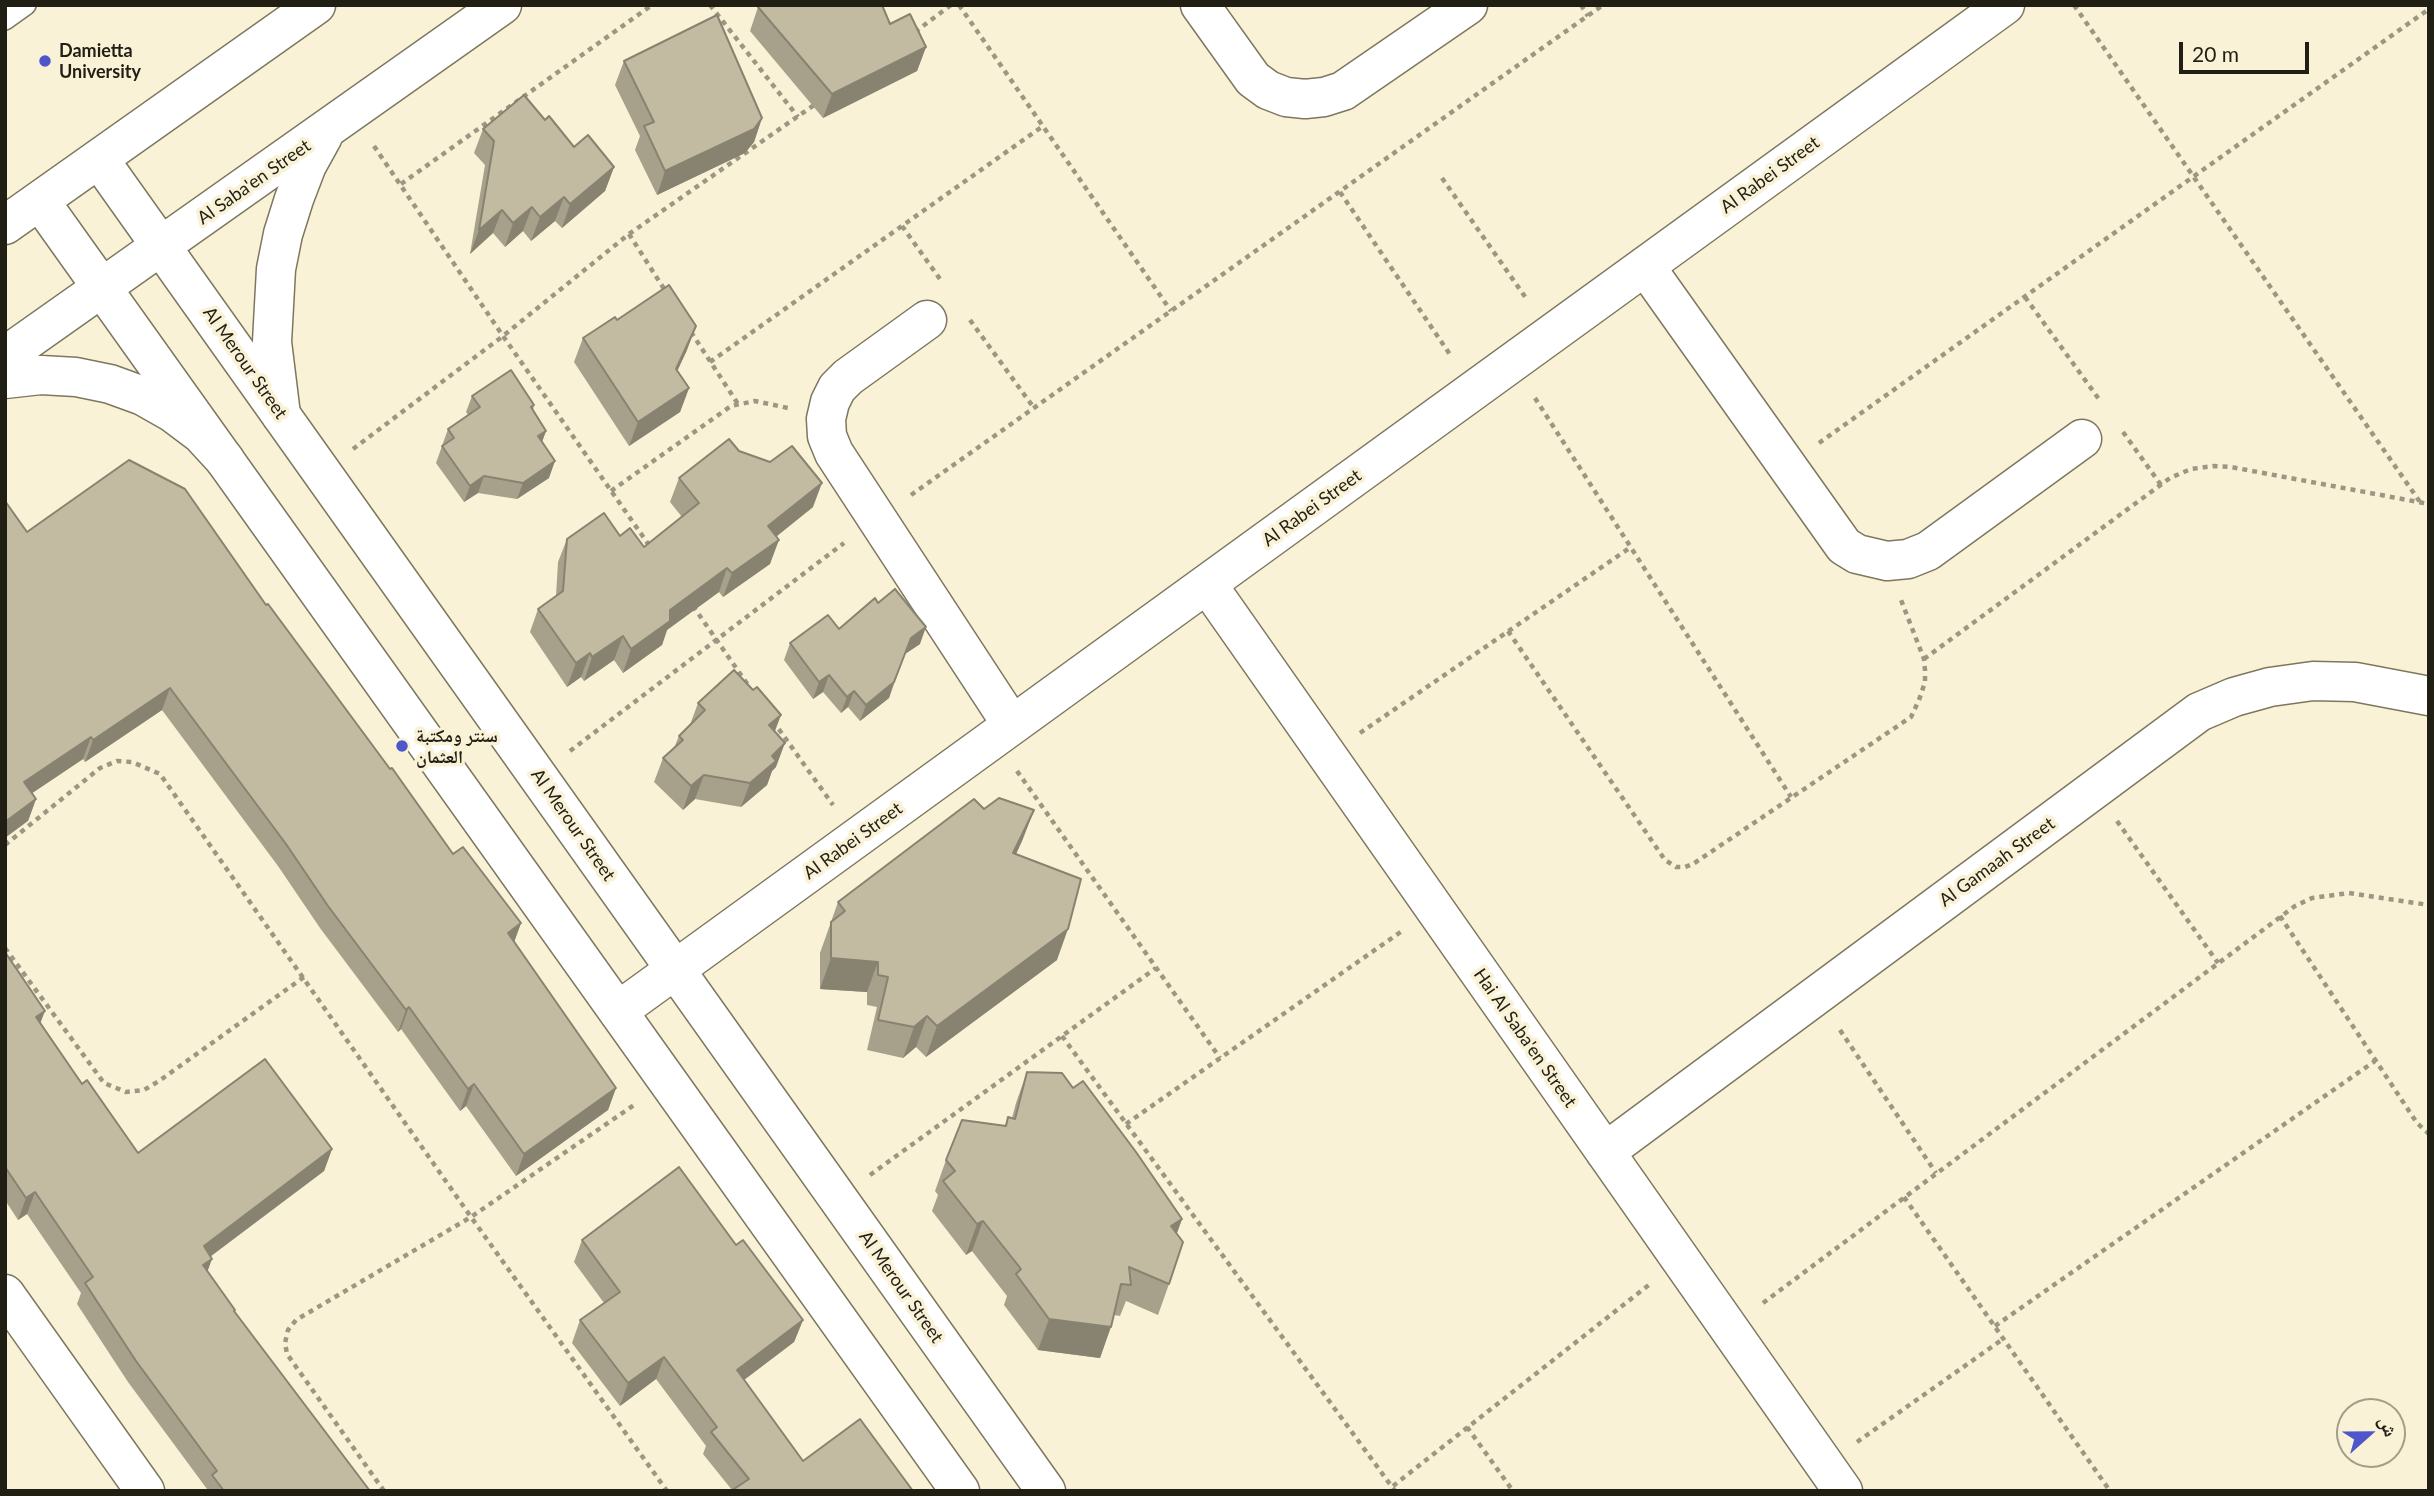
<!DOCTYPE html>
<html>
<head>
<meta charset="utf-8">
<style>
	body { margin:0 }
	#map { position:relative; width:2434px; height:1496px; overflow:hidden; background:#f9f2d7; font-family:Lato,"Noto Naskh Arabic",sans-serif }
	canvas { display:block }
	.frame { position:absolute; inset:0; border:7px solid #211e14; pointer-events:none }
	.north { position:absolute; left:2336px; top:1398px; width:70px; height:70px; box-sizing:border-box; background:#f9f2d7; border:2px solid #a39d89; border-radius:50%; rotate:69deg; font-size:19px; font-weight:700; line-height:28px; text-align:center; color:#211e14 }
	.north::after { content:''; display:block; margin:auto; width:24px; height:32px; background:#4e56cc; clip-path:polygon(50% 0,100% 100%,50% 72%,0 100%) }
	.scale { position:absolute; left:2179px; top:42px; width:130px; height:32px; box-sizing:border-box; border:4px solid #211e14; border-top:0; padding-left:9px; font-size:21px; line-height:24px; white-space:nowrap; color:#211e14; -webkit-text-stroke:5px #f9f2d7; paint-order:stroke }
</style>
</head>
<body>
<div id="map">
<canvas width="2434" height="1496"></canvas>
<div class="frame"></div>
<div class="north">ش</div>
<div class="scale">20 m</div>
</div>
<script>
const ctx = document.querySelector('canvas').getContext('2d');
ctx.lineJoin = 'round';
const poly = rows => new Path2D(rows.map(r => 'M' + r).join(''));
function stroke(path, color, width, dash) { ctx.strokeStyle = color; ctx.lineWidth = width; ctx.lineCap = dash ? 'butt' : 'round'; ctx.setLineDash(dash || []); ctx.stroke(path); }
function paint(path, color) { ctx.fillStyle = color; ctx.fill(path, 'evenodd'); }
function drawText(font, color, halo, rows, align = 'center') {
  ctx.font = font + ' Lato,"Noto Naskh Arabic",sans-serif'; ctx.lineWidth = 7; ctx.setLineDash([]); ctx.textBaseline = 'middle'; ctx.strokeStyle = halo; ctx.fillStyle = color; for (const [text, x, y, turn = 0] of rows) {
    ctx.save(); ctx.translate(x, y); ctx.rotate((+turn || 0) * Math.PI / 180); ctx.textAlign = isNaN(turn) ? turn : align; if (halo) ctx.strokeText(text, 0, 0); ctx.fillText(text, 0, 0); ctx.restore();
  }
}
const path = poly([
	[710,5,798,117],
	[959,5,1171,311],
	[1581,5,1588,16],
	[2074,5,2420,502],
	[915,32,951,5],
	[374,146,503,336,651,548],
	[1442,178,1528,301],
	[401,184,652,5],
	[1340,192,1451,356],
	[902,226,940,279],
	[629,234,666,292],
	[2025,297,2101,402],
	[970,320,1034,408],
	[691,332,738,404],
	[710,362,1043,126],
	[1535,398,1791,797],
	[2123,432,2161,485],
	[1819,443,2429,9],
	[353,449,503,336,629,234,817,103],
	[611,491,731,406,755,401,788,408],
	[911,495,1603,5],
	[693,606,750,688],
	[1508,631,1665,860,1676,867,1685,867,1693,864,1911,717,1919,700,1925,682,1925,670,1924,659,1901,600],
	[1924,659,2170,478,2191,469,2214,466,2231,467,2429,504],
	[773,721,833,805],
	[1360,733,1631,547],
	[570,751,844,543],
	[1017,771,1220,1058],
	[2117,821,2218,963],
	[5,845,100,768,117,761,132,762,160,774,471,1217,667,1491],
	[2280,916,2417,1123,2429,1134],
	[5,948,104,1083,126,1092,144,1090,159,1081,304,977],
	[1840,1030,1936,1173],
	[1062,1036,1395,1491],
	[1126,1124,1402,931],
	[870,1175,1156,968],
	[1904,1197,2110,1491],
	[1763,1303,2295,906,2312,898,2349,893,2429,905],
	[1995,1326,2375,1061],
	[1467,1427,1513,1491],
	[1857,1442,2003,1339],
	[1393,1486,1650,1284],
	[384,1491,287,1354,285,1343,288,1330,296,1320,471,1217,634,1105]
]);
const service = poly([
	[5,20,26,5]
]);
const minor = poly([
	[1200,5,1253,79,1268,90,1286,97,1305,99,1324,97,1343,91,1468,5],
	[1645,266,1844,546,1857,554,1887,561,1908,559,1928,551,2082,439],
	[927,320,848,377,837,388,830,402,826,419,827,436,834,453,1012,725],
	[1207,584,1843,1491],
	[618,1011,2005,5],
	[1605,1152,2199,712,2234,697,2270,687,2313,681,2355,682,2429,696],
	[5,1294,145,1491]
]);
const tertiary = poly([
	[99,159,1046,1491],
	[40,201,960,1491]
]);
const secondary = poly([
	[5,225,316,5],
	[5,356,502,5],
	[5,379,41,375,76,377,110,384,143,396,173,413,201,434,225,460],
	[281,415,272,342,276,269,283,234,294,199,307,165,323,136]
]);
const wall = poly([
	[758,7,890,24,926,47,917,71,823,118,750,31],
	[624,61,762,118,754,142,745,153,657,195,635,150,640,136,615,85],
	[545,120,574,147,614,167,605,191,562,228,555,221,531,241,523,231,505,247,493,233,470,254,485,165,474,153,483,129],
	[617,320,687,350,677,371,689,388,680,412,629,446,574,362,583,338],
	[472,396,534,405,533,410,546,431,542,442,549,478,517,499,478,493,464,502,436,463,448,429,468,415,466,412],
	[739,451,813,507,776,537,770,564,723,597,719,592,667,630,662,645,623,673,614,660,584,681,581,677,567,687,530,632,538,609,556,596,558,562,567,539,620,536,644,547,682,517,670,502,679,478],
	[27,532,266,605,453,854,521,923,514,942,616,1088,608,1110,516,1176,466,1106,460,1111,401,1029,398,1032,320,928,278,866,162,710,85,762,83,759,32,793,36,799,28,821],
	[878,603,920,644,905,654,889,698,860,721,848,707,841,713,823,692,813,699,784,660,790,643,839,629],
	[698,703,775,732,776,767,772,771,767,785,741,807,695,799,683,810,654,782,663,758,674,748,679,736,690,725],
	[984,809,1034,810,1022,841,1016,854,1057,960,926,1057,916,1047,903,1058,867,1050,877,1007,867,1005,867,992,820,989,820,953,838,902],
	[5,952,41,1023,82,1084,138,1153,332,1149,324,1171,210,1257,207,1272,234,1312,370,1491,207,1491,207,1489,128,1382,77,1304,81,1293,27,1214,18,1220,5,1200],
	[1027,1072,1073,1088,1182,1219,1177,1233,1169,1284,1158,1315,1126,1301,1120,1316,1114,1315,1100,1358,1038,1350,1004,1305,1007,1296,972,1251,966,1255,932,1211,938,1195,935,1191,946,1160,1005,1126,1008,1117,1012,1118,1016,1103],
	[582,1240,736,1245,803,1320,794,1342,744,1380,803,1461,913,1491,732,1490,703,1454,706,1446,656,1379,620,1406,572,1343,580,1320,604,1303,574,1262]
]);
const shadedWall = poly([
	[926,47,917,71,823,118,832,94],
	[762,118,754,142,745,153,657,195,665,171],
	[614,167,605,191,562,228,570,204],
	[564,197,555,221,531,241,540,217],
	[532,207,523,231,505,247,513,223],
	[502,210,493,233,470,254,479,230],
	[696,326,687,350,667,393,676,369],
	[689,388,680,412,629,446,638,422],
	[546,431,540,447,538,436],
	[555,461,549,478,517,499,523,483],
	[484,476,478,493,464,502,470,486],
	[822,483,813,507,759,550,768,526],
	[779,540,770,564,723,597,732,573],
	[727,568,719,592,667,630,662,645,623,673,631,649,670,610],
	[926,627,920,644,905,654,911,638],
	[623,636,614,660,584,681,592,657],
	[590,653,581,677,567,687,576,663],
	[829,675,823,692,813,699,819,682],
	[894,682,889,698,860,721,866,705],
	[170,688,162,710,85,762,93,740],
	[854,691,848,707,841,713,847,697],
	[781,715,772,739,769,725],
	[91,737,83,759,16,804,24,782],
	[785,743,776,767,772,771,767,785,741,807,750,783,772,756],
	[704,775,695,799,683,810,691,786],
	[36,799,28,821,5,838,5,822],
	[1034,810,1022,841,1002,884,1013,853],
	[521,923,513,945,508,933],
	[1068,929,1057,960,926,1057,937,1026],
	[831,958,878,962,867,992,820,989],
	[409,1007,401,1029,398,1032,406,1010],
	[45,1011,37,1032,36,1017],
	[927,1016,916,1047,903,1058,914,1027],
	[474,1084,466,1106,460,1111,468,1089],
	[616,1088,608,1110,516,1176,524,1154],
	[332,1149,324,1171,196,1267,204,1246],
	[35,1192,27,1214,18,1220,26,1198],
	[1182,1219,1171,1249,1171,1226],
	[983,1221,972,1251,966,1255,977,1224],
	[212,1259,204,1281,203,1265],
	[1049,1319,1111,1327,1100,1358,1038,1350],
	[803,1320,794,1342,728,1392,737,1370],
	[664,1357,656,1379,620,1406,628,1383]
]);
const building = poly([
	[761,5,882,5,890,24,910,14,926,47,832,94,758,7,761,5],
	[717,15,762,118,754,129,665,171,644,126,654,122,624,61,717,15],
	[524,95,545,120,549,116,574,147,588,135,614,167,570,204,564,197,540,217,532,207,513,223,502,210,479,230,494,141,483,129,524,95],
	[669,285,696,326,676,369,689,388,638,422,583,338,615,317,617,320,669,285],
	[511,370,534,405,531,407,546,431,538,436,555,461,523,483,484,476,470,486,442,446,454,438,448,429,480,407,472,396,511,370],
	[729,439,739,451,770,462,792,446,822,483,768,526,779,540,732,573,727,568,670,610,670,621,631,649,623,636,592,657,590,653,576,663,538,609,563,591,567,539,604,513,620,536,630,528,644,547,699,503,679,478,729,439],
	[129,460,185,489,266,605,268,604,325,681,390,769,392,768,453,854,463,847,521,923,508,933,616,1088,524,1154,474,1084,468,1089,409,1007,406,1010,328,906,286,844,170,688,93,740,91,737,24,782,36,799,5,822,5,501,27,532,129,460],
	[895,589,926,627,911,638,894,682,866,705,854,691,847,697,829,675,819,682,790,643,828,615,839,629,875,598,878,603,895,589],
	[734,670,753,690,757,687,781,715,769,725,785,743,772,756,776,761,750,783,704,775,691,786,663,758,683,740,679,736,705,710,698,703,734,670],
	[999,798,1034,810,1013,853,1081,879,1068,929,937,1026,927,1016,914,1027,878,1020,888,977,878,975,878,962,831,958,831,922,845,911,838,902,974,799,984,809,999,798],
	[5,952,45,1011,36,1017,82,1084,87,1080,138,1153,265,1059,332,1149,204,1246,212,1259,203,1265,235,1310,234,1311,370,1491,224,1491,212,1475,217,1471,136,1361,85,1283,93,1277,35,1192,26,1198,5,1167,5,952],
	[1027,1072,1062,1073,1073,1088,1083,1081,1136,1152,1182,1219,1171,1226,1183,1242,1169,1284,1129,1267,1131,1285,1121,1284,1111,1327,1049,1319,1016,1274,1021,1269,983,1221,977,1224,943,1181,955,1171,946,1160,962,1120,1006,1126,1008,1117,1015,1119,1027,1072],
	[679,1167,736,1245,743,1240,803,1320,737,1370,803,1461,860,1419,913,1491,731,1491,749,1479,711,1432,717,1427,664,1357,628,1383,580,1320,620,1292,582,1240,679,1167]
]);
const markers = [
	[45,61,7,"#4e56cc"],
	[402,746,7,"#4e56cc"]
];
const poiNames = [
	["Damietta",59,51],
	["University",59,72],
	["سنتر ومكتبة",416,736],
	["العثمان",416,757]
];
const streetNames = [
	["Al Rabei Street",1770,175,-36],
	["Al Saba'en Street",254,182,-35],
	["Al Merour Street",245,363,55],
	["Al Rabei Street",1312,508,-36],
	["Al Merour Street",573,825,55],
	["Al Rabei Street",853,841,-36],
	["Al Gamaah Street",1997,862,-36],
	["Hai Al Saba'en Street",1525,1038,55],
	["Al Merour Street",901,1287,55]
];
stroke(service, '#7d775f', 22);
stroke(minor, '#7d775f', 41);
stroke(tertiary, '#7d775f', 41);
stroke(secondary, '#7d775f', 41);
stroke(path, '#9c9783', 4.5, [5, 5]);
stroke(service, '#fff', 19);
stroke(minor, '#fff', 38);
stroke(tertiary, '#fff', 38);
stroke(secondary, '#fff', 38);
paint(wall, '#a7a18b');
paint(shadedWall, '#888371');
paint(building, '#c2bba2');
stroke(building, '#888371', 2);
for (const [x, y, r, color] of markers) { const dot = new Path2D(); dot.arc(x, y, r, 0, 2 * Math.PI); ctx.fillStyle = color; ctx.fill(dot); stroke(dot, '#f9f2d7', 2.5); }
drawText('bold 18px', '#211e14', '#f9f2d7', poiNames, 'left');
drawText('18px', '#211e14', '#f9f2d7', streetNames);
</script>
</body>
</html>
